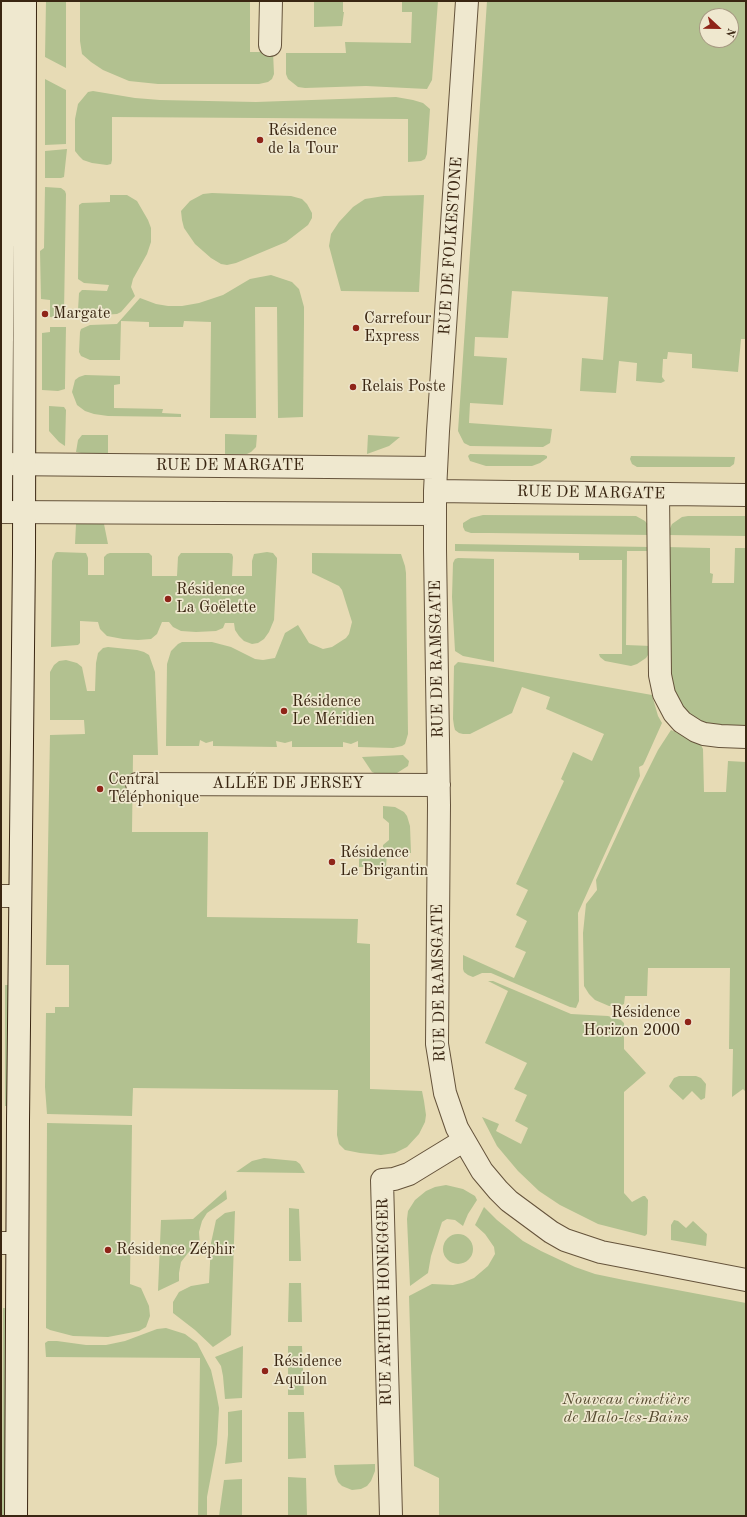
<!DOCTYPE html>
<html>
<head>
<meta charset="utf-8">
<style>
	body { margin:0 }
	#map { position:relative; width:747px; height:1517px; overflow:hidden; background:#e7dbb5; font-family:"Old Standard TT",serif }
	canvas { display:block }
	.frame { position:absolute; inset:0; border:2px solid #3a2612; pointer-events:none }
	.north { position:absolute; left:699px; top:8px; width:40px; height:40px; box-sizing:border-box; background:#efe8cf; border:1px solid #a79a83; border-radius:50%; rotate:112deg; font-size:11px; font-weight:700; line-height:16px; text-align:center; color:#3a2612 }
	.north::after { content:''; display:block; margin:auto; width:14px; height:18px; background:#8f2418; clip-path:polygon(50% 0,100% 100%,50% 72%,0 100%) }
</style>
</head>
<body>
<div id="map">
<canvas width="747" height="1517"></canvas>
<div class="frame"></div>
<div class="north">N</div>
</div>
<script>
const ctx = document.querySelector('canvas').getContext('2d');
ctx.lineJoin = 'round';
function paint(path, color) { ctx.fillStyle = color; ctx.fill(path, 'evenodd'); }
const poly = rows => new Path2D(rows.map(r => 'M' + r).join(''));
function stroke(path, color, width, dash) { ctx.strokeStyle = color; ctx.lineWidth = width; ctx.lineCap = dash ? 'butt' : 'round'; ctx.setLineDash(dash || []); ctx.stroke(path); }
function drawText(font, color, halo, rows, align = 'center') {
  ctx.font = font + ' "Old Standard TT",serif'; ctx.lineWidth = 3.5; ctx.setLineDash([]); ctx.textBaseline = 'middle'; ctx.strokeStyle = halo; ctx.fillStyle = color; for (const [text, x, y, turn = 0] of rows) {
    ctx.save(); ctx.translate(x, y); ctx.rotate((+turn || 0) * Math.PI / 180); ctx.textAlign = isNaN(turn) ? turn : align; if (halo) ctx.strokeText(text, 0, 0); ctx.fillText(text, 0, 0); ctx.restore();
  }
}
const green = poly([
	[46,1,66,1,66,68,45,57],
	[80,1,250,1,250,52,273,52,274,74,272,79,268,82,259,84,158,84,129,81,103,70,91,62,82,54,80,41],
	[314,1,343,1,343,12,344,12,342,26,314,27],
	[402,1,438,1,432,80,427,89,366,86,305,88,298,87,288,79,286,74,286,53,346,53,345,42,411,43,412,12,402,12],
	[487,1,746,1,746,339,741,339,738,372,692,368,692,354,668,352,667,359,663,359,662,377,665,381,661,383,636,381,637,363,619,361,616,393,580,391,582,358,603,360,608,297,512,291,508,338,475,337,474,356,507,358,503,405,470,403,469,423,552,429,550,443,543,447,470,446,464,443,458,431],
	[707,16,731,16,731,40,707,40],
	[45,79,66,90,66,144,45,145],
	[93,91,135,98,160,100,256,102,396,97,413,100,423,103,430,109,427,154,425,159,421,161,408,162,408,119,112,117,112,160,111,164,107,165,92,163,83,160,79,156,75,151,75,119,78,104,88,92],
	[67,149,64,177,61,178,45,178,45,151],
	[45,187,61,188,65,191,66,194,64,313,60,318,50,317,50,300,41,299,40,251,44,248],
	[212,193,291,196,302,199,307,204,312,213,312,218,308,225,286,242,236,263,227,265,221,264,211,258,195,244,184,228,182,220,181,211,190,201,203,194],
	[110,195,127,195,137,201,148,220,151,228,151,242,147,254,133,279,131,287,135,296,121,312,117,314,84,316,79,313,78,310,79,293,82,290,85,290,107,291,109,285,84,283,78,279,79,205,82,203,110,202],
	[424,195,419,292,341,291,329,246,331,234,339,222,353,207,365,199,384,196],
	[271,275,292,282,299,289,301,296,304,307,304,322,303,417,278,418,277,307,255,307,256,418,210,418,211,322,184,321,183,327,149,327,149,322,121,321,120,360,90,360,81,356,79,352,80,332,81,329,90,325,117,324,140,298,156,304,168,306,182,306,199,303,223,295,250,279],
	[50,327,66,327,65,385,65,389,58,391,42,390,42,333,50,332],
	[85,375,120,376,120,384,114,385,114,408,163,409,162,413,181,414,181,417,108,416,94,414,85,411,77,405,72,392,75,380,79,377],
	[49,406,64,407,66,410,65,446,59,442,49,431],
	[225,434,257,435,256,447,251,452,247,454,225,454],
	[82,435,108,435,108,455,91,455,76,452,78,440],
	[368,435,400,437,389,446,367,454],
	[470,454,544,455,547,456,547,458,540,463,532,466,486,466,470,461,468,456],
	[631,456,735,457,734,464,730,467,637,467,632,464,630,459],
	[483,515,636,516,645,521,648,525,651,535,489,533,471,533,465,531,463,527,463,523,471,518],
	[688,516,746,516,746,536,667,535,672,524,682,517],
	[76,524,104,524,108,544,75,544],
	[455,544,651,547,651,551,627,551,626,645,651,646,650,652,646,658,637,664,631,666,605,661,600,657,599,654,622,654,622,560,579,560,579,553,455,551],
	[666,547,710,548,710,573,713,574,712,583,734,583,735,548,746,548,746,729,706,728,686,716,671,684],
	[57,552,86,553,88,558,88,575,104,575,104,557,107,554,110,553,149,553,152,556,152,576,177,576,178,557,181,553,229,553,232,554,233,557,232,576,252,576,252,561,254,554,267,552,273,553,277,558,277,562,274,620,269,632,264,639,258,643,252,644,244,641,239,636,235,630,234,623,225,623,223,628,216,631,196,632,181,631,173,627,169,622,162,622,157,634,151,639,138,640,123,639,107,636,100,629,98,622,80,621,80,643,78,645,51,647,52,561,55,553],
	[312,553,401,554,405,566,406,573,408,734,405,744,402,746,393,748,358,747,358,741,351,744,343,742,343,747,292,747,292,741,285,743,276,741,277,747,213,746,213,741,206,743,200,740,199,746,166,746,167,664,171,651,178,644,182,642,212,642,231,647,255,659,263,660,275,658,285,633,298,625,309,643,323,649,332,647,346,638,349,634,352,622,342,590,339,586,312,573],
	[458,558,494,559,494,662,463,656,455,651,452,597,453,563,455,559],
	[108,647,137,650,144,652,149,655,155,672,158,755,133,755,132,832,208,832,207,917,358,919,357,943,370,944,370,1089,422,1091,424,1101,426,1115,425,1122,419,1134,407,1147,395,1153,381,1155,360,1153,345,1150,339,1144,337,1135,338,1090,133,1088,132,1116,47,1114,45,1087,46,1013,55,1013,55,1007,69,1007,69,965,46,965,50,735,85,734,84,720,50,720,50,672,54,665,59,661,66,660,77,663,82,667,83,672,87,691,95,691,96,663,98,653,103,648],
	[458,662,494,667,652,695,658,716,662,723,645,761,643,765,639,767,640,776,578,913,579,1001,576,1008,570,1007,491,973,482,973,473,977,468,975,464,972,463,969,463,955,514,978,526,952,515,947,527,921,516,915,528,890,516,884,564,781,561,779,573,752,592,761,604,734,546,709,550,697,522,687,512,713,470,734,463,734,459,733,455,730,454,726,453,719,454,666],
	[671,730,700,743,703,749,704,792,726,792,728,761,746,762,746,1092,743,1089,732,1097,733,1049,729,1049,730,968,648,968,647,996,625,996,624,1004,618,1007,609,1006,595,1000,589,994,584,986,583,933,586,904,597,890,596,880,636,794,658,750],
	[403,755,409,761,408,766,397,773,381,776,372,772,362,757],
	[383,806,395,807,404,812,407,816,410,826,411,853,387,853,386,867,359,867,359,857,383,858,383,845,389,840,389,823,383,818],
	[488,981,493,981,571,1014,608,1016,621,1020,624,1023,624,1049,646,1073,624,1092,624,1193,632,1202,643,1196,645,1196,648,1200,647,1234,645,1236,598,1224,560,1205,539,1191,518,1171,497,1146,482,1117,499,1124,496,1131,521,1144,528,1128,515,1121,527,1095,514,1089,527,1063,485,1043,508,991],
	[5,985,12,985,12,1106,5,1106],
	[679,1076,696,1076,701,1078,706,1084,705,1098,701,1100,692,1091,683,1100,670,1088,669,1086,674,1078],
	[47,1123,132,1125,130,1284,141,1288,149,1306,150,1316,146,1327,139,1331,108,1337,73,1336,50,1330,46,1328],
	[264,1158,296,1161,300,1164,305,1173,236,1172,252,1161],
	[446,1185,463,1189,475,1196,477,1200,468,1214,463,1226,455,1220,447,1219,442,1222,431,1256,428,1273,410,1286,407,1219,408,1211,415,1200,426,1191,435,1187],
	[226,1190,227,1199,207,1213,202,1221,199,1232,200,1246,188,1253,181,1262,179,1273,179,1281,158,1291,161,1220,193,1219],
	[484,1207,497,1220,523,1241,541,1251,575,1267,595,1274,624,1280,746,1303,746,1516,439,1516,439,1478,414,1466,409,1296,432,1284,453,1285,462,1283,474,1278,488,1266,495,1254,494,1247,485,1234,475,1225],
	[289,1208,299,1209,301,1261,289,1261],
	[235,1211,231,1335,213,1347,195,1330,173,1313,173,1302,179,1292,191,1286,209,1283,211,1243,216,1220,225,1213],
	[674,1220,678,1221,686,1228,693,1221,707,1234,706,1246,671,1240,671,1225],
	'443 1249a15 15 0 1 1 30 0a15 15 0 1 1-30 0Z',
	[289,1283,301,1283,302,1322,288,1322],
	[3,1308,10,1308,9,1516,2,1516],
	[166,1328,185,1334,197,1343,211,1370,216,1392,219,1408,217,1444,207,1497,207,1516,198,1516,200,1358,46,1357,45,1343,48,1341,57,1341,86,1345,106,1345,125,1341,157,1329],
	[243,1346,242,1398,225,1399,223,1376,221,1366,215,1357],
	[288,1346,302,1346,304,1395,288,1395],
	[242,1410,242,1462,225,1464,228,1435,228,1412],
	[288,1412,304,1412,306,1458,288,1459],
	[375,1464,375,1471,371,1481,367,1486,361,1489,352,1490,342,1486,338,1482,335,1474,334,1465],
	[288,1477,306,1478,307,1516,288,1516],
	[242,1479,242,1516,219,1516,224,1480]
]);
const minor = poly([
	[467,1,438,431,435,491,435,550,439,805,437,1044,445,1093,457,1128,482,1171,498,1190,509,1201,551,1232,565,1240,601,1252,746,1280],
	[270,45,271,1],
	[1,464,436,468],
	[435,491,746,495],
	[658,494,660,675,664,694,674,713,682,722,696,731,704,734,720,736,746,737],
	[1,512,435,514],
	[137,784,439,785],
	[1,896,20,896],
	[1,1243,17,1243],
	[391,1516,382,1180,394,1179,409,1174,463,1141]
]);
const secondary = poly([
	[1,504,4,1],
	[16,1516,18,1120,24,554,25,1]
]);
const markers = [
	[260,140,4,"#8f2418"],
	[45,314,4,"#8f2418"],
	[356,328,4,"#8f2418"],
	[353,387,4,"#8f2418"],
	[168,599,4,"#8f2418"],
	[284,711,4,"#8f2418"],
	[100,789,4,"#8f2418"],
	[332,862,4,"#8f2418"],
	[688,1022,4,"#8f2418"],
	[108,1250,4,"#8f2418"],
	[265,1371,4,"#8f2418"]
];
const poiNames = [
	["Résidence",268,131],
	["de la Tour",268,149],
	["Margate",53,314],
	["Carrefour",364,319],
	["Express",364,337],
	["Relais Poste",361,387],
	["Résidence",176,590],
	["La Goëlette",176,608],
	["Résidence",292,702],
	["Le Méridien",292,720],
	["Central",108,780],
	["Téléphonique",108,798],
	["Résidence",340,853],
	["Le Brigantin",340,871],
	["Résidence",680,1013,"right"],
	["Horizon 2000",680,1031,"right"],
	["Résidence Zéphir",116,1250],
	["Résidence",273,1362],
	["Aquilon",273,1380]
];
const streetNames = [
	["RUE DE FOLKESTONE",451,246,-86],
	["RUE DE MARGATE",230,466],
	["RUE DE MARGATE",591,493,1],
	["RUE DE RAMSGATE",437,659,-91],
	["ALLÉE DE JERSEY",288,784],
	["RUE DE RAMSGATE",439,983,-91],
	["RUE ARTHUR HONEGGER",385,1302,-91]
];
const parkNames = [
	["Nouveau cimetière",626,1400],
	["de Malo-les-Bains",626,1418]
];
paint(green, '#b2c190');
stroke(minor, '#65533b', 24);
stroke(secondary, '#3a2612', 24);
stroke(minor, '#efe8cf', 22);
stroke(secondary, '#efe8cf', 22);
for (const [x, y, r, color] of markers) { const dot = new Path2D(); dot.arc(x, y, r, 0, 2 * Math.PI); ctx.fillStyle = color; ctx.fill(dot); stroke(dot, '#efe8cf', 1.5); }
drawText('16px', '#3a2612', '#efe8cf', poiNames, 'left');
drawText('16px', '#3a2612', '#efe8cf', streetNames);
drawText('italic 16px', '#584d32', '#efe8cf', parkNames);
</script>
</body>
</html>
